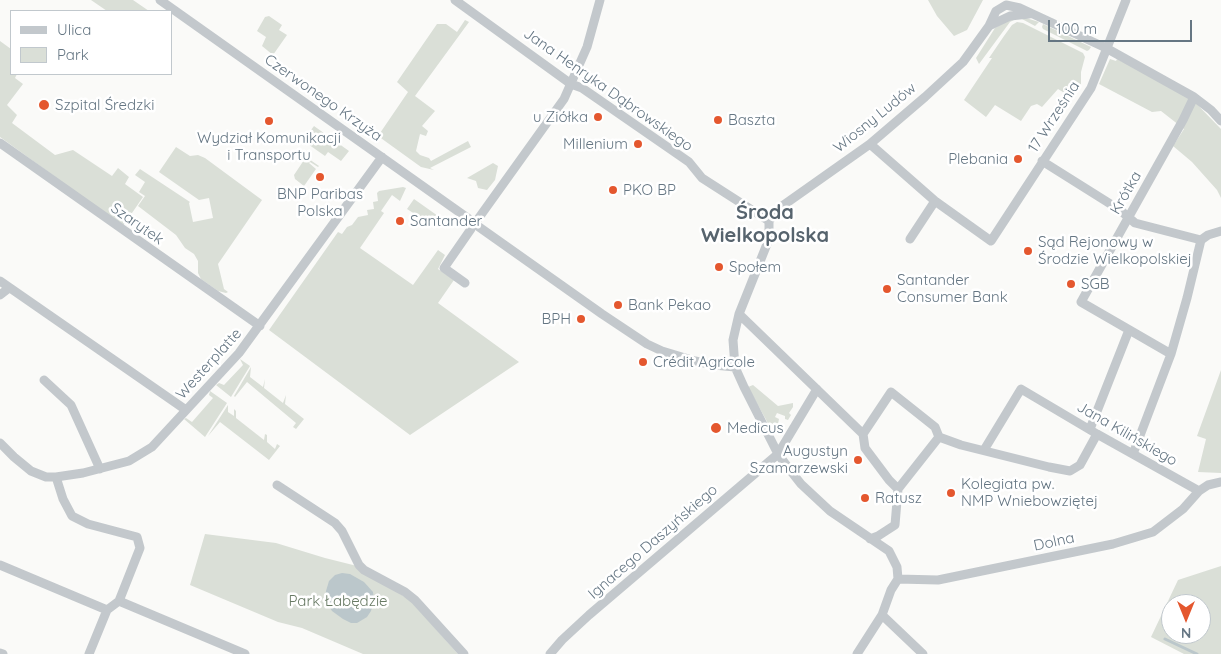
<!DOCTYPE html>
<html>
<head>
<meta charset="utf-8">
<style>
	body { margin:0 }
	#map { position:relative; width:1221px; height:654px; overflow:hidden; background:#fafaf8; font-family:Quicksand,sans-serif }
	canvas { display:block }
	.legend { position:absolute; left:10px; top:10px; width:162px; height:65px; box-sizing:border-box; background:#fff; border:1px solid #c1c8cd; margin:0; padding:6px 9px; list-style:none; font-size:15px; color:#657683 }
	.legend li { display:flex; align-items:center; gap:10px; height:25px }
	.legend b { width:25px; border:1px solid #c1c8cd }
	.north { position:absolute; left:1161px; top:594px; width:50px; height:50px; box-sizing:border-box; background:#fff; border:1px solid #c1c8cd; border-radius:50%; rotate:180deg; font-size:14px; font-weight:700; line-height:20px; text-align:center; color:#657683 }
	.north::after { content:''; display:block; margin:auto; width:18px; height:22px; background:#e4572e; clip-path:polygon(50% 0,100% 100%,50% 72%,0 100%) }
	.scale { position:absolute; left:1048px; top:20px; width:144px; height:22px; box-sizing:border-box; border:2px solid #657683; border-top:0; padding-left:6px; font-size:15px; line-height:18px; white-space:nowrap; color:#657683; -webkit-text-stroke:4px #fff; paint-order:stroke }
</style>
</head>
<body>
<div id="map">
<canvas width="1221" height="654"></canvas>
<ul class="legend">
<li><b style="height:6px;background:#c3c8cc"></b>Ulica</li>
<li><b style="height:14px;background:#dadfd7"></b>Park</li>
</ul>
<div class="north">N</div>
<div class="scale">100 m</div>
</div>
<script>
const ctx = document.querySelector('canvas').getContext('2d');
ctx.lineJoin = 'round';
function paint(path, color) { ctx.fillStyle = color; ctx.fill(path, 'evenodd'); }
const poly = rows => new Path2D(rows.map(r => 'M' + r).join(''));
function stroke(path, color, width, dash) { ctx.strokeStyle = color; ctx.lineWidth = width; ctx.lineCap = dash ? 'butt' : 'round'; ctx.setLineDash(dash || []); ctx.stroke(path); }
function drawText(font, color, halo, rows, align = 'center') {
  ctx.font = font + ' Quicksand,sans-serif'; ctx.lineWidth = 5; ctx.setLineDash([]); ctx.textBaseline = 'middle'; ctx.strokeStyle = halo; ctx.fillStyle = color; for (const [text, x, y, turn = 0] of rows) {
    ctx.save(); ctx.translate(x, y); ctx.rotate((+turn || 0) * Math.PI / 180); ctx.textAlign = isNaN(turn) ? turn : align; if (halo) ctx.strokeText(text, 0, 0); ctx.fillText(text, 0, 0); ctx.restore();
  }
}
const green = poly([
	[91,0,133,0,149,11,107,11],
	[928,0,983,0,967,30,954,36,937,16],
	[269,16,282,25,279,30,287,35,273,55,262,46,266,37,257,31,265,17],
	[1026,18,1039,22,1035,26,1022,19,1016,19,1010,22,979,64,976,58,995,28,1011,19],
	[465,20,469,22,415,96,435,111,422,126,428,131,426,136,420,134,416,151,420,155,429,158,431,161,468,141,471,147,430,168,434,170,421,167,378,136,408,92,397,82,437,24,446,24,457,32],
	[1017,22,1023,23,1083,53,1085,57,1081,72,1081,84,1070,101,1064,98,1066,94,1058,89,1042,107,1037,104,1031,106,1021,121,995,105,986,117,964,100,992,58,989,58,1004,36,1012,25],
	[1043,24,1091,47,1089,50,1087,51,1043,29,1042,27],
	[0,41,11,49,11,74,17,74,15,78,23,84,7,105,17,115,12,123,55,155,73,150,112,176,118,168,129,177,125,184,143,197,123,226,0,137],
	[1110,59,1116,61,1117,59,1189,96,1221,129,1221,198,1217,190,1192,162,1173,146,1184,129,1161,111,1152,112,1099,84],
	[314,126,349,151,341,161,328,152,325,156,305,142,302,142],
	[176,147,190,156,198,155,205,158,262,200,218,264,224,289,228,292,226,293,218,291,201,279,198,273,198,261,194,254,185,248,176,235,138,206,145,196,139,192,145,182,135,175,140,169,190,202,189,203,193,222,213,218,209,198,199,200,159,172],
	[306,157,319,166,318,167,310,162,309,163,316,169,304,186,295,179,294,175],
	[493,163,498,166,495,180,487,190,478,188,476,181,467,178],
	[403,187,406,188,400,201,392,195,381,211,384,213,360,248,413,285,438,250,445,255,438,269,454,280,438,303,519,362,410,435,269,330,338,232,342,234,347,227,352,225,358,217,368,215,367,210,374,209,373,202,378,201,377,193,379,191],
	[414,199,438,216,435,227,407,209],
	[240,359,250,366,231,397,216,385,219,383,224,385,243,365],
	[251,367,250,377,263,387,265,379,264,388,283,403,286,395,285,404,304,419,296,429,293,427,296,423,247,382,235,397,234,396],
	[1221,370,1221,473,1198,472,1206,439,1197,436],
	[753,385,778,406,793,403,793,407,789,413,791,415,788,420,785,419,785,416,777,413,775,417,779,419,777,429,770,427,748,387],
	[210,391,227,403,205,437,184,419,186,418,192,422,213,398,209,395],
	[228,405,228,412,234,416,234,409,236,411,236,418,264,440,265,434,267,435,267,442,275,449,277,444,280,446,269,460,220,422,208,436],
	[205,534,276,543,325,558,357,566,411,601,458,654,363,654,302,628,278,622,190,585],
	[1221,566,1221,654,1184,654,1151,637,1178,580],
	[1171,604,1201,604,1201,634,1171,634]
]);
const water = poly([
	[342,573,350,574,364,582,373,592,374,600,371,611,367,617,357,623,351,623,343,619,332,611,325,600,326,591,329,581,335,575]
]);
const stream = poly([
	[1165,639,1197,654]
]);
const minor = poly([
	[160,0,469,219],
	[455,0,571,84,582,88,689,162,702,178,769,221],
	[989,26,1010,16,1029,14],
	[0,143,260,326],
	[870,144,935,201,991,241,1091,88,1126,0],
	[1042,161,1120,210,1135,223,1201,240,1208,235,1221,231],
	[478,219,564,99,587,47,600,0],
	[769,221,778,209,870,144,925,97,963,62,989,26,996,11,1006,5,1020,8,1106,48,1194,97,1211,110,1221,121],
	[769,221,769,239,739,314,733,340,735,367,744,387,778,454,790,470,801,484,830,511,889,551,897,567,898,579],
	[479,227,602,314,647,344,662,351,695,361,714,365,735,367],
	[910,239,935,201],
	[0,281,186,410],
	[465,283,444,268,471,229],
	[0,295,9,288],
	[739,314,863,434,865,448,889,480,898,489],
	[1171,354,1081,302,1183,120,1194,97],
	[44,380,71,405,100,469],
	[1090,429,1129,330],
	[863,434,891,392,935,427,939,437,961,445,1049,467,1070,471,1080,465,1097,434],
	[0,443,14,457,31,471,46,477,56,477,83,473,129,461,152,447,239,353,382,157],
	[984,450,1021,389,1097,434,1199,491],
	[1133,454,1171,354,1187,298,1201,240],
	[56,477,63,499,72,516,88,524,137,537,140,548,119,601,107,610,89,654],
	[277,485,335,523,342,531,359,565,364,570,405,592,415,600,464,654],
	[898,489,939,437],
	[870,539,878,536,895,525,898,489],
	[0,565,107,610],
	[898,579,938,580,1113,544,1153,532,1183,509,1199,491,1208,485,1221,482],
	[119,601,245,654],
	[882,615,923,654],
	[0,653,3,654],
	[550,654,562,640,589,615,778,454,817,389],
	[857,654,882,615,891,590,898,579]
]);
const markers = [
	[44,105,6,"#e4572e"],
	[598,117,5,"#e4572e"],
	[718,120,5,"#e4572e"],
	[269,121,5,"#e4572e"],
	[638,144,5,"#e4572e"],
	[1018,159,5,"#e4572e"],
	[320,177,5,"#e4572e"],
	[613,190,5,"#e4572e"],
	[400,221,5,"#e4572e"],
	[1028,251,5,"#e4572e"],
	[719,267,5,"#e4572e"],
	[1071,284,5,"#e4572e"],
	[887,289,5,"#e4572e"],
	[618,305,5,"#e4572e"],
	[581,319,5,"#e4572e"],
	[643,362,5,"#e4572e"],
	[716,428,6,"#e4572e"],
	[858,460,5,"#e4572e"],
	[951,493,5,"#e4572e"],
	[865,498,5,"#e4572e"]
];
const streetNames = [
	["Jana Henryka Dąbrowskiego",608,90,35],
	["Czerwonego Krzyża",323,98,35],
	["17 Września",1054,117,-57],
	["Wiosny Ludów",875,118,-39],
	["Krótka",1126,193,-60],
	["Szarytek",137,224,35],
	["Westerplatte",209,364,-48],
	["Jana Kilińskiego",1127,434,30],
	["Ignacego Daszyńskiego",653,542,-41],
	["Dolna",1054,542,-12]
];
const poiNames = [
	["Szpital Średzki",55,105],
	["u Ziółka",588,117,"right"],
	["Baszta",728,120],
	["Wydział Komunikacji",269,138,"center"],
	["i Transportu",269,155,"center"],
	["Millenium",628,144,"right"],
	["Plebania",1008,159,"right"],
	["PKO BP",623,190],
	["BNP Paribas",320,194,"center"],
	["Polska",320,211,"center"],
	["Santander",410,221],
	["Sąd Rejonowy w",1038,242],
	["Środzie Wielkopolskiej",1038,259],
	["Społem",729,267],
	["Santander",897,280],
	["Consumer Bank",897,297],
	["SGB",1081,284],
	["Bank Pekao",628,305],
	["BPH",571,319,"right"],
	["Crédit Agricole",653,362],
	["Medicus",727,428],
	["Augustyn",848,451,"right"],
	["Szamarzewski",848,468,"right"],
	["Kolegiata pw.",961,484],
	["NMP Wniebowziętej",961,501],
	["Ratusz",875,498]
];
const parkNames = [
	["Park Łabędzie",338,601]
];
const districtNames = [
	["Środa",765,213],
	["Wielkopolska",765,236]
];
paint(green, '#dadfd7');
paint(water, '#bbc7cb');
stroke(stream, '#bbc7cb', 3);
stroke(minor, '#c3c8cc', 9);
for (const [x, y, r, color] of markers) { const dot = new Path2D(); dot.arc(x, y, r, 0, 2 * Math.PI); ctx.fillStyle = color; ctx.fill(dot); stroke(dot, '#fff', 2); }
drawText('15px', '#657683', '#fff', streetNames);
drawText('15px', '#657683', '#fff', poiNames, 'left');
drawText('15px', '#687a64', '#fff', parkNames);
drawText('bold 20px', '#57646e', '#fff', districtNames);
</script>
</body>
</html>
